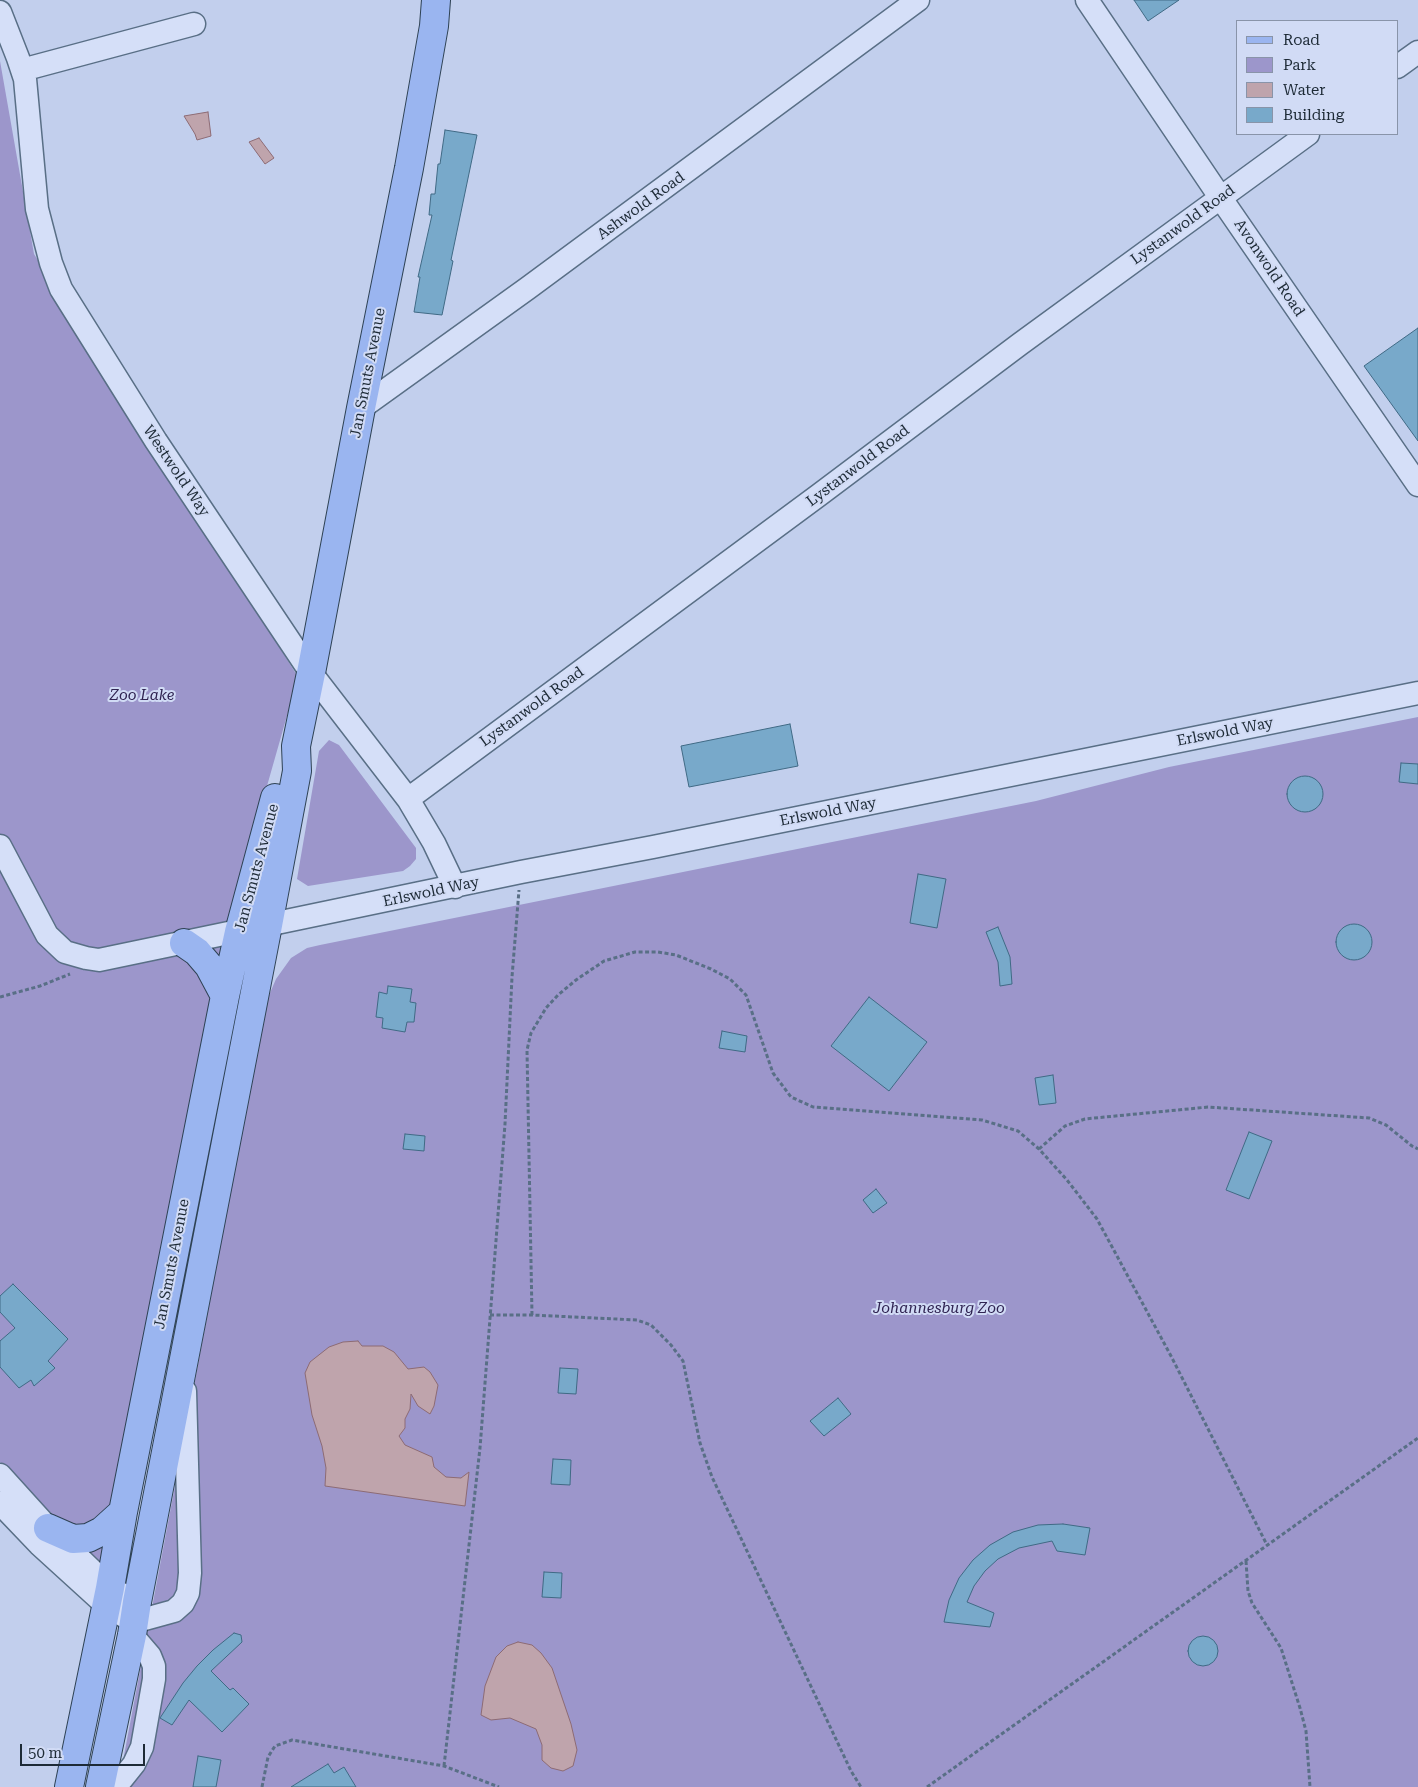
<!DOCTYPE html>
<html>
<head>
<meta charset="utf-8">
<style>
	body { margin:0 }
	#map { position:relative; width:1418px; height:1787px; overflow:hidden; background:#c2cfed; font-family:"Roboto Serif",serif }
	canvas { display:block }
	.legend { position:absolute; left:1236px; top:20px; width:162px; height:115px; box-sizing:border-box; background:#d1dbf5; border:1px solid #8994a9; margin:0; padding:6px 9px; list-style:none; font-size:15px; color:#1d2a36 }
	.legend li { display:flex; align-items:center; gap:10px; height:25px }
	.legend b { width:25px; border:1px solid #8994a9 }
	.scale { position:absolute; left:20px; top:1744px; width:125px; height:22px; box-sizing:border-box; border:2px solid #1d2a36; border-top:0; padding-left:6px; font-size:15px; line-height:18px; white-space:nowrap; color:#1d2a36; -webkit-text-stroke:4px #d1dbf5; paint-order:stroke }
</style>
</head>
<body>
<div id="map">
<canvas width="1418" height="1787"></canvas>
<ul class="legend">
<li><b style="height:6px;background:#9ab5f0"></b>Road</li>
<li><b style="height:14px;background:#9c96cb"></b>Park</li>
<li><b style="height:14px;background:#bfa4ac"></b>Water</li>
<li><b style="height:14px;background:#78a9ca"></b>Building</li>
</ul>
<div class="scale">50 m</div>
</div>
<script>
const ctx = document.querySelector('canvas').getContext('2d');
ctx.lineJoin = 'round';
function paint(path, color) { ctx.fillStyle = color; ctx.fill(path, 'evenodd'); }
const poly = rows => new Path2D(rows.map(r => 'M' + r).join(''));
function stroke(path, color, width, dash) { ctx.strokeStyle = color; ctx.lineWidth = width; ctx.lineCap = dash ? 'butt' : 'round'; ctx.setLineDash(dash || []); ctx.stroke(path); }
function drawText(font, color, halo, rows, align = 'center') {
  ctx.font = font + ' "Roboto Serif",serif'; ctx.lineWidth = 4; ctx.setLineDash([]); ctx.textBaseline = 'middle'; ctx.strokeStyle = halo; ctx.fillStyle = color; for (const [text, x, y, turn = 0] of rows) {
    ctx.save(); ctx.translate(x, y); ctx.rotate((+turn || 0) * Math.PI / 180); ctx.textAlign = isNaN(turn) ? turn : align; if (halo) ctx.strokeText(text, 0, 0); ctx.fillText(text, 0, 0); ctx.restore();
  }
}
const green = poly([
	[0,61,34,254,298,677,230,916,104,1575,0,1462],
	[1418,717,1418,1787,118,1787,267,1000,276,979,291,958,307,948,320,945,1036,801,1169,767],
	[329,740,339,745,416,848,416,859,410,866,403,871,308,886,297,879,319,751]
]);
const water = poly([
	[208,112,211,136,197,140,195,134,184,116,208,112],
	[259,138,274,158,265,164,249,142,259,138],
	[358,1341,362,1346,383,1346,394,1352,408,1369,424,1367,430,1372,438,1385,434,1406,430,1414,418,1406,411,1394,410,1409,405,1419,405,1428,399,1436,405,1445,432,1457,434,1467,446,1477,461,1478,469,1472,465,1506,325,1486,326,1468,322,1446,312,1415,305,1373,310,1362,329,1347,343,1342,358,1341],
	[518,1642,532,1645,541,1653,552,1668,571,1724,577,1750,573,1766,563,1771,551,1768,542,1760,542,1745,536,1729,510,1718,491,1720,481,1715,485,1686,496,1657,507,1646,518,1642]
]);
const building = poly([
	[1134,0,1179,0,1148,21,1134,0],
	[445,130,477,135,451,260,453,261,442,315,414,312,420,277,418,277,432,215,429,215,431,194,435,194,438,164,440,164,445,130],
	[1418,328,1418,441,1364,366,1418,328],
	[790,724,798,766,689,787,681,746,790,724],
	[1401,763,1418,764,1418,784,1399,782,1401,763],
	'1287 794a18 18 0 1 1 36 0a18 18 0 1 1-36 0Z',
	[918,874,946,879,937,928,910,923,918,874],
	'1336 942a18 18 0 1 1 36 0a18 18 0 1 1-36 0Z',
	[998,927,1010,957,1012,984,1000,986,998,962,986,932,998,927],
	[388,986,412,989,410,1002,416,1003,414,1022,407,1022,405,1032,382,1028,383,1018,376,1017,379,992,387,994,388,986],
	[869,997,927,1042,889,1091,831,1046,869,997],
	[722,1031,747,1036,745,1052,719,1048,722,1031],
	[1053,1075,1056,1103,1039,1105,1035,1078,1053,1075],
	[1249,1132,1272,1141,1249,1199,1226,1190,1249,1132],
	[405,1134,425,1136,424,1151,403,1149,405,1134],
	[876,1189,887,1203,873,1213,863,1200,876,1189],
	[13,1284,68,1339,48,1361,55,1368,34,1386,31,1380,19,1388,0,1367,0,1341,15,1328,0,1312,0,1296,13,1284],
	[560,1368,578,1369,576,1394,558,1393,560,1368],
	[838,1398,851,1414,824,1436,810,1421,838,1398],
	[553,1459,571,1460,570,1485,551,1484,553,1459],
	[1063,1524,1090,1528,1085,1555,1057,1551,1052,1541,1019,1548,998,1559,985,1571,974,1586,967,1602,994,1613,990,1627,944,1622,949,1600,959,1578,973,1560,990,1545,1013,1532,1038,1525,1063,1524],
	[544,1572,562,1573,561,1598,542,1597,544,1572],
	[234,1633,241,1635,242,1642,211,1671,230,1690,233,1688,249,1704,222,1732,189,1700,172,1725,160,1718,183,1683,197,1666,213,1650,234,1633],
	'1188 1651a15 15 0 1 1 30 0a15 15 0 1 1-30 0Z',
	[198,1756,221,1760,216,1787,193,1787,198,1756],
	[328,1764,334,1773,344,1767,356,1787,291,1787,328,1764]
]);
const path = poly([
	[0,997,40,986,70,974],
	[1039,1149,1065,1126,1085,1119,1208,1107,1369,1118,1386,1125,1412,1146,1418,1149],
	[490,1315,532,1315,637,1320,651,1325,671,1345,683,1361,700,1443,712,1477,851,1771,861,1787],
	[532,1315,527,1050,531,1033,546,1008,558,995,576,980,604,961,635,952,658,952,676,955,711,969,730,979,746,995,773,1073,791,1097,813,1107,982,1120,1018,1131,1039,1149,1067,1180,1097,1219,1171,1356,1267,1545],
	[1246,1561,1248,1591,1252,1603,1281,1648,1300,1708,1306,1731,1310,1787],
	[444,1766,480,1448,505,1124,512,977,519,890],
	[262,1787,268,1757,275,1746,292,1740,444,1766,499,1787],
	[927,1787,1418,1438]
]);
const minor = poly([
	[1087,0,1220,197,1418,485],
	[0,12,18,58,25,79,37,209,51,263,61,289,156,441,311,673,408,799,434,843,455,887],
	[1397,67,1418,52],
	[22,70,194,24],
	[361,408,528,288,918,0],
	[408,799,819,495,1020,344,1308,134],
	[0,846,47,935,65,952,86,958,99,960,521,872,653,847,1418,693],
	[0,1475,48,1528,110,1588,137,1602],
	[0,1503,39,1544,106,1605,134,1622,174,1611,183,1603,188,1593,190,1573,185,1391],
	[105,1787,122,1779,134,1764,142,1747,154,1679,154,1666,150,1656,132,1635]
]);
const major = poly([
	[184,943,197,952,209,966,225,996],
	[48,1528,73,1539,88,1538,102,1531,123,1512],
	[69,1787,110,1588,123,1512,225,996,239,932,275,798],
	[100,1787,132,1635,137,1602,268,925,297,771,296,746,311,673,361,408,409,168,434,26,436,0]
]);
const streetNames = [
	["Ashwold Road",641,206,-36],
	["Lystanwold Road",1183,225,-36],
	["Avonwold Road",1269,268,56],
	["Jan Smuts Avenue",368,373,-79],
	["Lystanwold Road",858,466,-37],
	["Westwold Way",176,471,56],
	["Lystanwold Road",532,707,-36],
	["Erlswold Way",1225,732,-11],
	["Erlswold Way",828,812,-11],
	["Jan Smuts Avenue",257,868,-75],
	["Erlswold Way",431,892,-12],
	["Jan Smuts Avenue",172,1264,-79]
];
const parkNames = [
	["Zoo Lake",142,696],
	["Johannesburg Zoo",939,1309]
];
paint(green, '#9c96cb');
paint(water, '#bfa4ac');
stroke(water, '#8d6b74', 1);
paint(building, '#78a9ca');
stroke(building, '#406a85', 1);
stroke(minor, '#596f86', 25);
stroke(major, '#2e4254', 30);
stroke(path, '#596f86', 3, [4, 2.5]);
stroke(minor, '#d5dff8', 22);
stroke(major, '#9ab5f0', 28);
drawText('15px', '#1d2a36', '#d1dbf5', streetNames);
drawText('italic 15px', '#302452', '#d1dbf5', parkNames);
</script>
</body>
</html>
